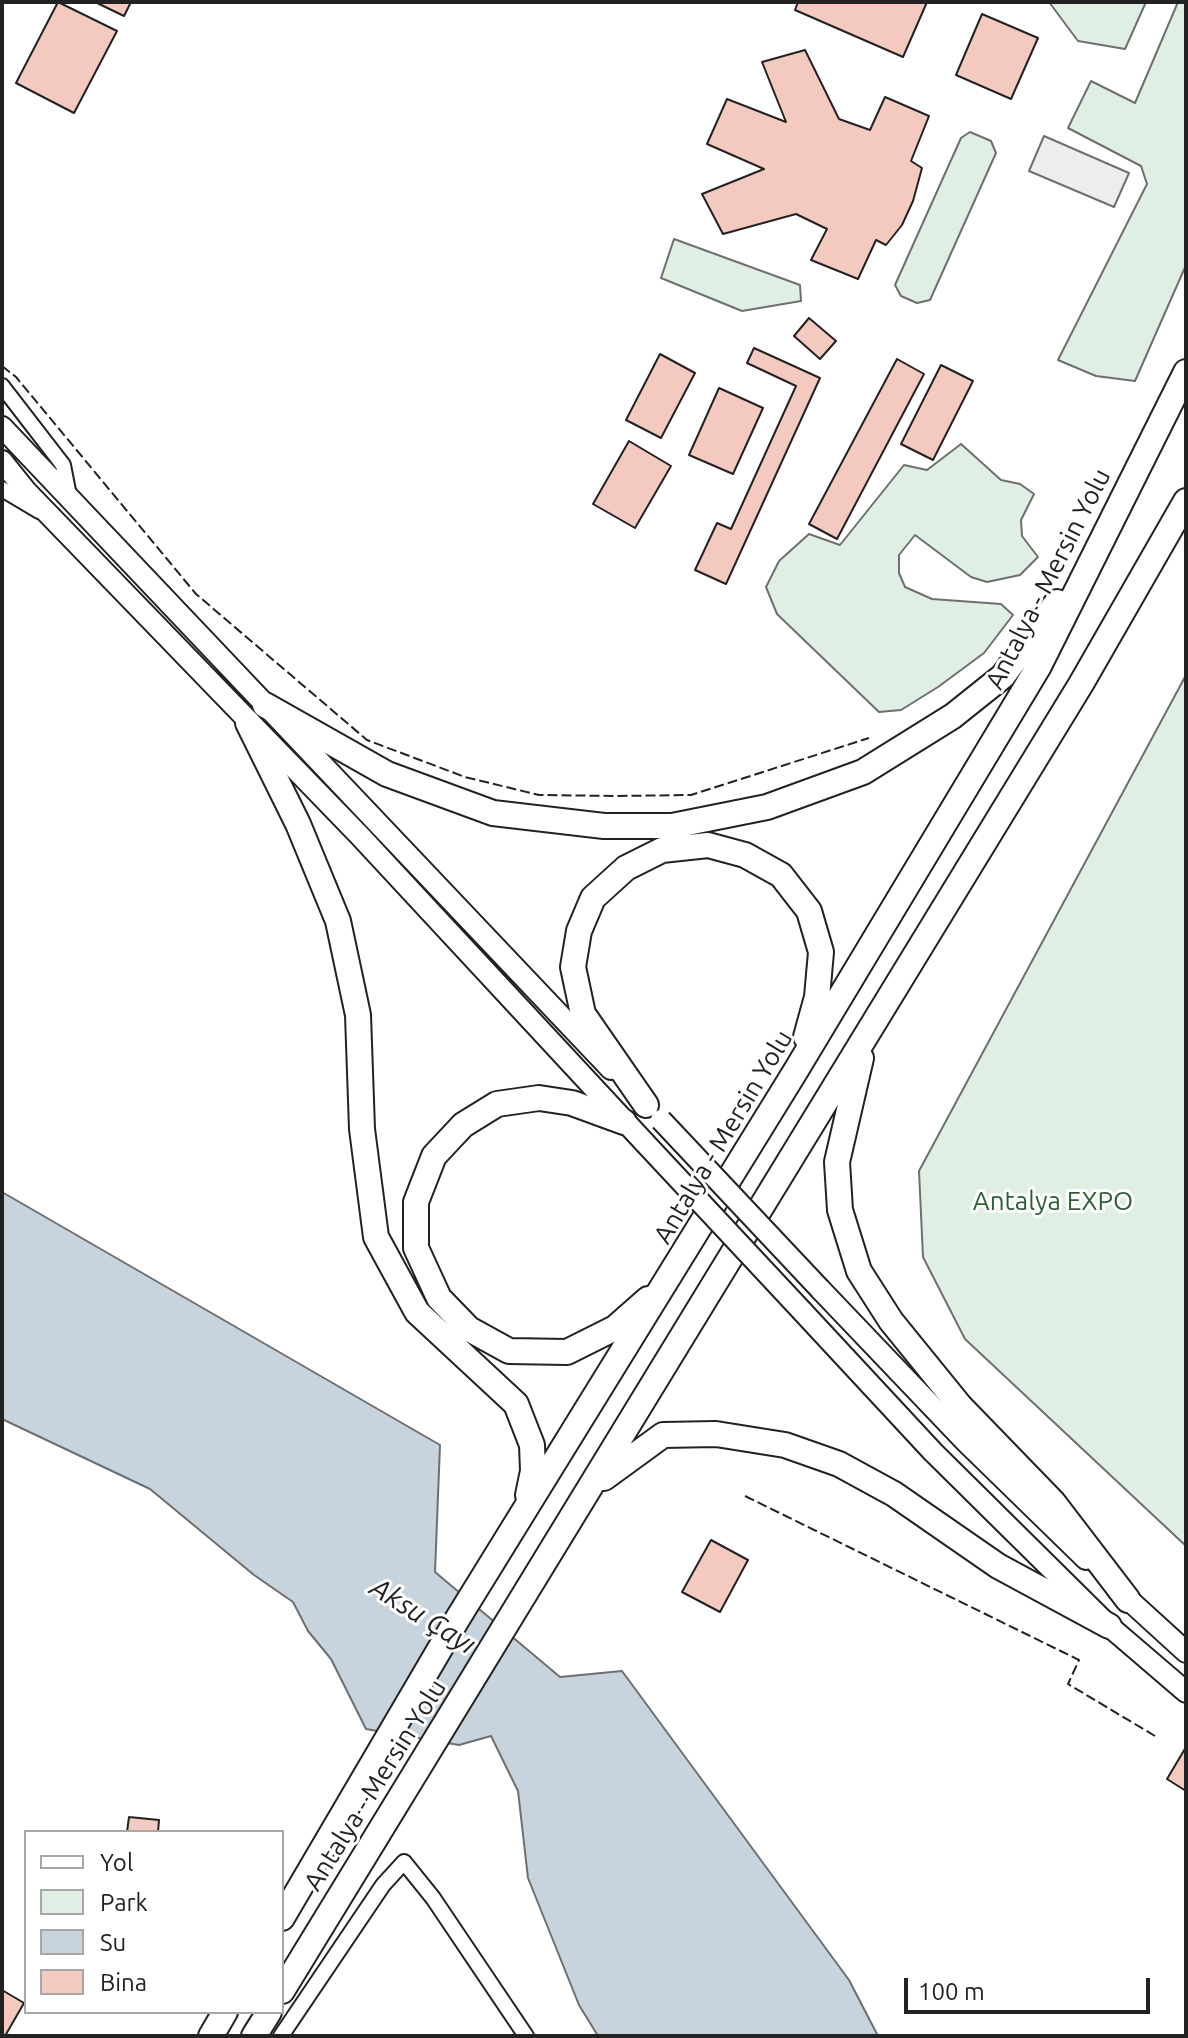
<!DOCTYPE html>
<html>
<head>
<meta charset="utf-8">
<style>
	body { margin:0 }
	#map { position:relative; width:1188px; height:2038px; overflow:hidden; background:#fff; font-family:Ubuntu,sans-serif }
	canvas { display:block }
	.frame { position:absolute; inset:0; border:4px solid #222; pointer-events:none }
	.legend { position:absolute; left:24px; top:1830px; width:260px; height:184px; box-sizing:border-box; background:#fff; border:2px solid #a7a7a7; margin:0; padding:10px 14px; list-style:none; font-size:24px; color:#222 }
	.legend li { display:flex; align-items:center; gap:16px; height:40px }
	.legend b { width:40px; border:2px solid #a7a7a7 }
	.scale { position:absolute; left:904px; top:1978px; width:246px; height:36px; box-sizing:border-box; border:4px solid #222; border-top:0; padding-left:10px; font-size:24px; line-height:28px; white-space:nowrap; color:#222; -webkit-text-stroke:6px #fff; paint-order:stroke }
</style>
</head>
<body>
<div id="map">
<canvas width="1188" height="2038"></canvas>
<div class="frame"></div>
<ul class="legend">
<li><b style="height:10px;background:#fff"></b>Yol</li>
<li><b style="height:22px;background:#e0efe3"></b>Park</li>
<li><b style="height:22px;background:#c7d3dd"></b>Su</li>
<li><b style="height:22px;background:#f3c9c0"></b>Bina</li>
</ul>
<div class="scale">100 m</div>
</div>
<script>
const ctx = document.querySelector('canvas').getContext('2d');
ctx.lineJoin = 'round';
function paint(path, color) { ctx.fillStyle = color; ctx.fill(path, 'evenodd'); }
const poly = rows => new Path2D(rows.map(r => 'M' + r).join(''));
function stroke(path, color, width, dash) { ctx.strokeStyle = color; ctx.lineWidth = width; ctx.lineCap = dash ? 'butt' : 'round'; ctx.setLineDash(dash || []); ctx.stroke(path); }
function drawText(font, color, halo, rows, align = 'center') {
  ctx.font = font + ' Ubuntu,sans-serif'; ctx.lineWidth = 6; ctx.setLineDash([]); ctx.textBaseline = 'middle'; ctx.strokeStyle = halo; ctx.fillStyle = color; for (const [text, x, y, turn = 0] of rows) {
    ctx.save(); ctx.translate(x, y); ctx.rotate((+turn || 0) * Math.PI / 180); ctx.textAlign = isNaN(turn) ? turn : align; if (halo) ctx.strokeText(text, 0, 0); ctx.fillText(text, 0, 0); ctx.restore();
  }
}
const green = poly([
	[1049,2,1146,2,1125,49,1078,41,1049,2],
	[1178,2,1186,2,1186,265,1135,381,1096,376,1058,360,1147,184,1141,166,1068,128,1091,81,1135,103,1178,2],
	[970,132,991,141,996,153,930,300,917,303,901,296,895,285,961,138,970,132],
	[674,239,800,285,801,301,742,311,661,278,674,239],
	[961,444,1001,480,1020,484,1034,494,1021,520,1022,536,1038,557,1020,575,987,582,971,577,915,535,899,555,899,573,905,587,932,599,1001,604,1013,615,984,653,938,687,901,710,879,712,777,614,766,587,779,561,809,534,840,545,904,465,927,470,961,444],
	[1186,675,1186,1546,965,1339,923,1257,919,1171,1186,675]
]);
const parking = poly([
	[1044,136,1129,173,1114,207,1029,171,1044,136]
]);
const water = poly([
	[2,1192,440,1445,435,1572,560,1677,622,1671,849,1980,878,2036,598,2036,579,2005,528,1878,518,1791,491,1736,459,1745,366,1729,331,1659,308,1631,293,1602,254,1575,150,1489,2,1419,2,1192]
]);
const building = poly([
	[58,2,117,31,74,113,16,83,58,2],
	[95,2,131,2,124,16,95,2],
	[798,2,927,2,903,57,795,10,798,2],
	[982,14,1038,38,1011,99,956,75,982,14],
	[805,50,839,119,870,130,885,97,929,116,911,161,922,168,913,201,902,225,886,245,876,240,858,279,811,260,827,229,796,214,723,234,702,194,764,169,707,144,727,99,786,122,762,62,805,50],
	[809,318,836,341,820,359,794,336,809,318],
	[754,348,820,378,726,584,695,570,717,523,731,529,796,386,747,363,754,348],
	[660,354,695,373,661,438,626,420,660,354],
	[897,359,924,374,837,539,809,524,897,359],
	[941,365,973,381,933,460,901,444,941,365],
	[719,388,763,408,733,474,689,455,719,388],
	[629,441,671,466,635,528,593,504,629,441],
	[711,1540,748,1560,720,1612,682,1592,711,1540],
	[1186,1747,1186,1791,1167,1779,1186,1747],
	[129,1817,159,1820,158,1832,127,1832,129,1817],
	[2,1990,24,2003,5,2036,2,2036,2,1990]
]);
const minor = poly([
	[2,386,63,465,69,496],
	[2,489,39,511],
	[281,2036,383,1885,404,1862,433,1898,526,2036]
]);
const secondary = poly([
	[2,427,611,1069],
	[2,461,26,491,360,836,645,1143],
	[820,1289,966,1442,1086,1559],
	[802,1311,933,1452,1109,1626,1186,1692],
	[1118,1590,1186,1652]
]);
const trunk = poly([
	[265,705,387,774,493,813,604,826,672,826,767,807,863,772,953,716,1003,676,1057,602],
	[248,723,298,824,338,921,358,1015,362,1129,376,1237,417,1312,516,1404,532,1445,533,1471,528,1495],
	[861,1058,837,1162,840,1210,859,1271,891,1321,960,1406,1053,1502,1128,1600],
	[646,1105,583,1014,573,967,579,931,593,898,626,868,662,850,708,845,745,855,781,875,809,911,821,952,817,997,806,1037],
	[624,1122,572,1103,539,1098,497,1104,463,1125,434,1156,416,1202,416,1248,439,1298,469,1329,509,1351,567,1352,615,1328,648,1299],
	[604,1478,663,1435,716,1434,785,1445,839,1464,894,1494,998,1566,1109,1626],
	[282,1918,458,1618,795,1072,1039,666,1186,372],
	[282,1991,1081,684,1186,501],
	[211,2036,225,2012],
	[254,2036,269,2012]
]);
const secondaryBridge = poly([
	[661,1120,820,1289],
	[645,1143,802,1311]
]);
const fence = poly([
	[2,366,16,377,196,594,367,740,465,777,539,795,618,796,691,795,869,738],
	[745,1496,1079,1660,1068,1684,1155,1736]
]);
const streetNames = [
	["Antalya - Mersin Yolu",1048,579,-63],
	["Antalya - Mersin Yolu",723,1137,-59],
	["Antalya - Mersin Yolu",375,1785,-58]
];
const parkNames = [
	["Antalya EXPO",1053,1201]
];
const waterNames = [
	["Aksu Çayı",423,1616,32]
];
paint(green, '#e0efe3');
stroke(green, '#6f6f6f', 2);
paint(parking, '#ededed');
stroke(parking, '#6f6f6f', 2);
paint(water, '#c7d3dd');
stroke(water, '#6f6f6f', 2);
paint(building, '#f3c9c0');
stroke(building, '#222', 2);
stroke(minor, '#222', 18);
stroke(secondary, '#222', 24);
stroke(trunk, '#222', 28);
stroke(minor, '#fff', 14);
stroke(secondary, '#fff', 20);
stroke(trunk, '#fff', 24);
stroke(secondaryBridge, '#222', 24, []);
stroke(secondaryBridge, '#fff', 20);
stroke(fence, '#222', 2, [10, 4]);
drawText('26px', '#222', '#fff', streetNames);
drawText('26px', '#2f5e38', '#fff', parkNames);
drawText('italic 28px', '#222', '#fff', waterNames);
</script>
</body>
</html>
